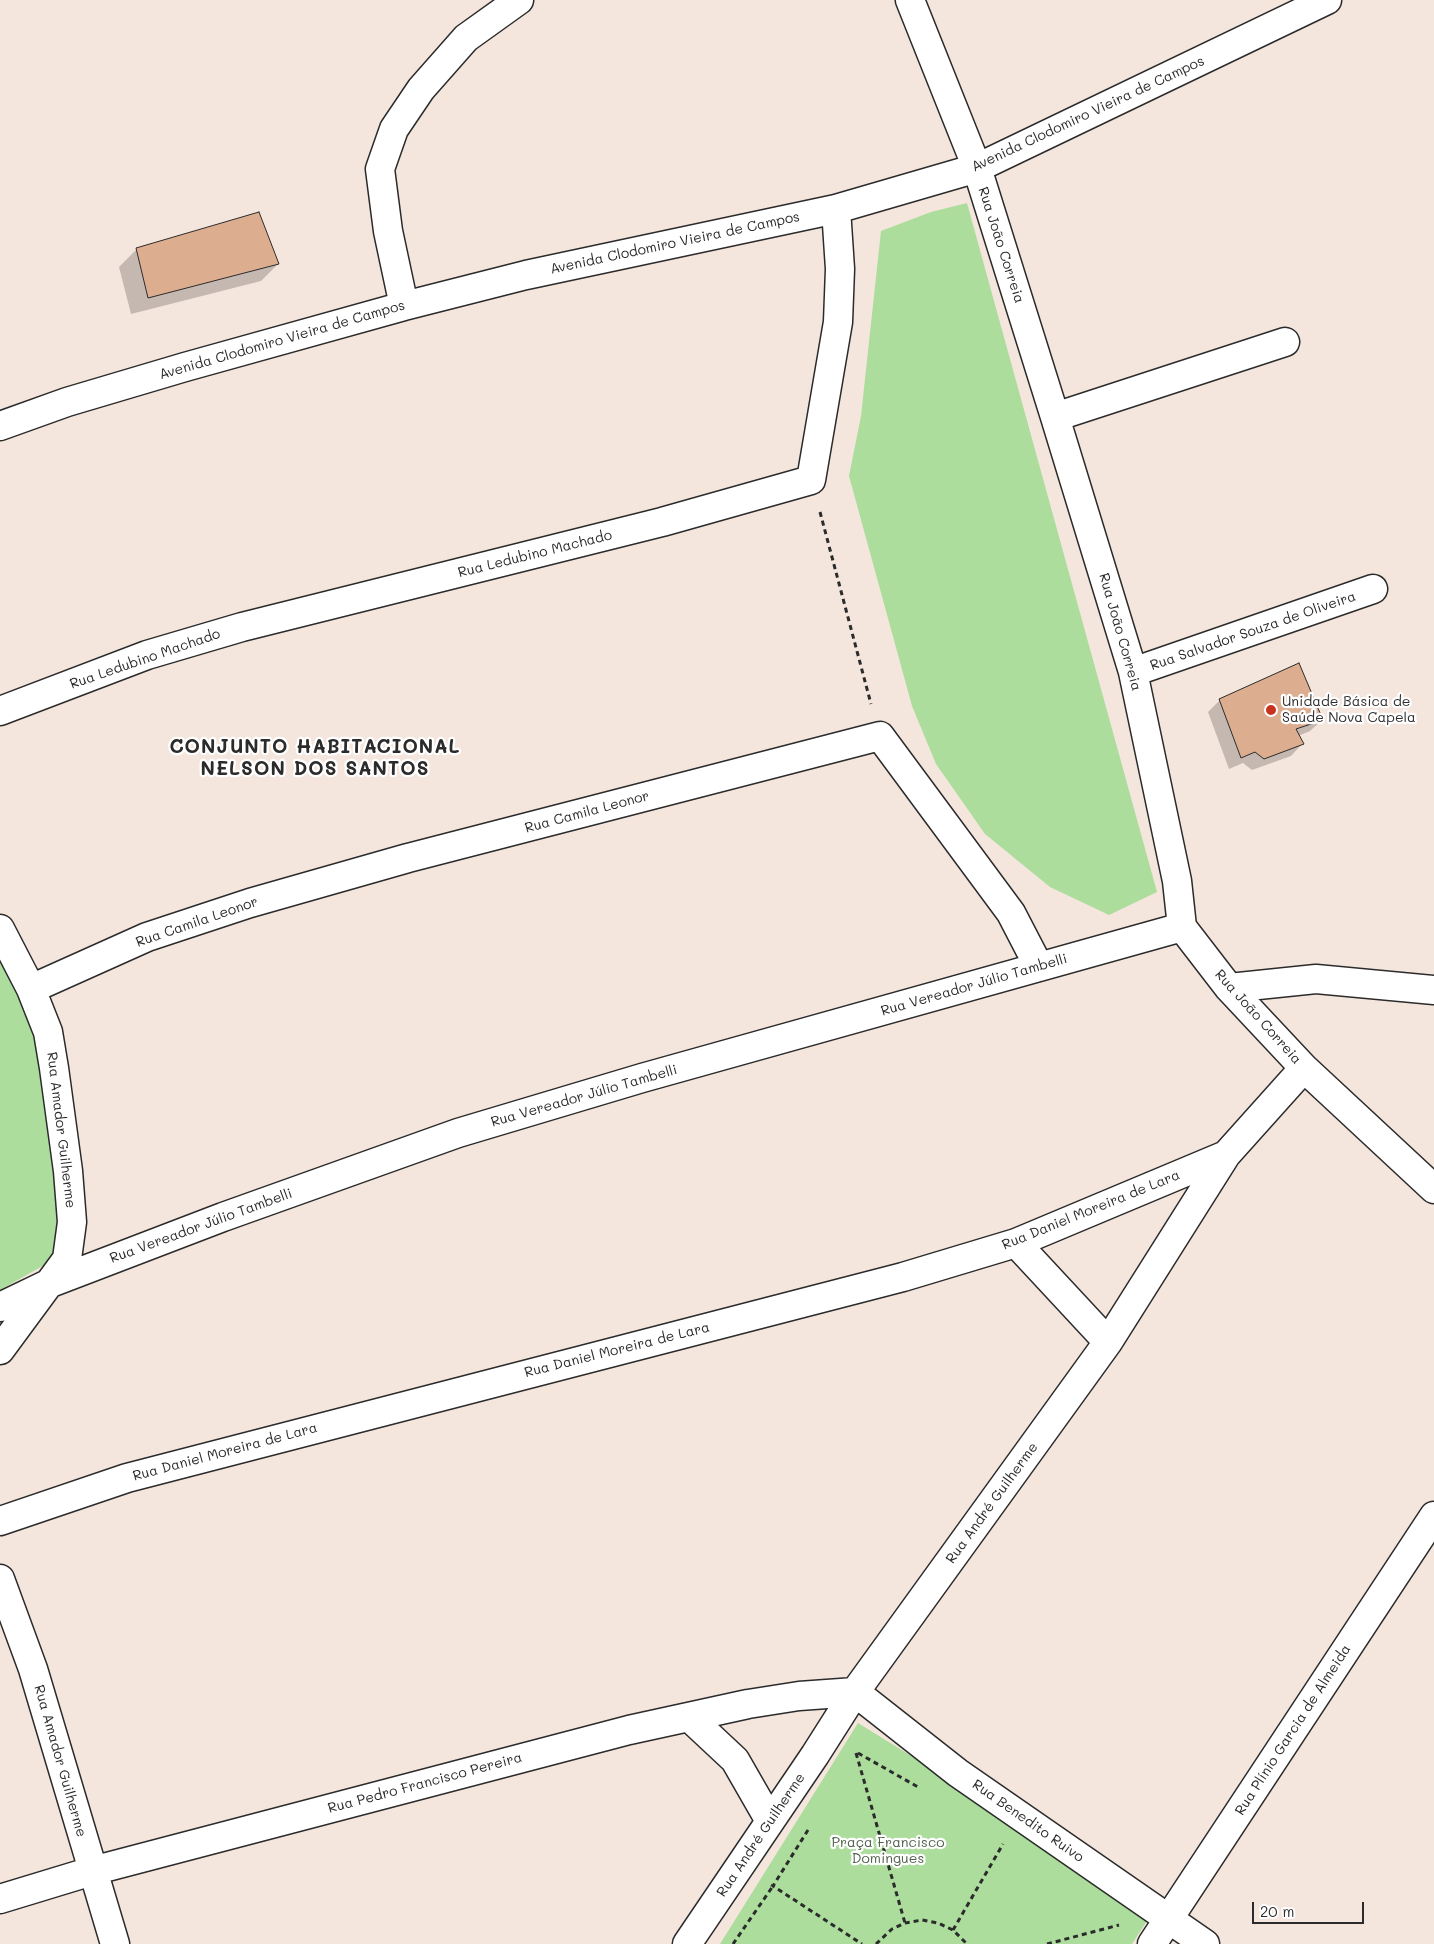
<!DOCTYPE html>
<html>
<head>
<meta charset="utf-8">
<style>
	body { margin:0 }
	#map { position:relative; width:1434px; height:1944px; overflow:hidden; background:#f5e6dd; font-family:Mali,sans-serif }
	canvas { display:block }
	.scale { position:absolute; left:1252px; top:1902px; width:112px; height:22px; box-sizing:border-box; border:2px solid #2b2b2b; border-top:0; padding-left:6px; font-size:15px; line-height:18px; white-space:nowrap; color:#2b2b2b; -webkit-text-stroke:4px #fff; paint-order:stroke }
</style>
</head>
<body>
<div id="map">
<canvas width="1434" height="1944"></canvas>
<div class="scale">20 m</div>
</div>
<script>
const ctx = document.querySelector('canvas').getContext('2d');
ctx.lineJoin = 'round';
function paint(path, color) { ctx.fillStyle = color; ctx.fill(path, 'evenodd'); }
const poly = rows => new Path2D(rows.map(r => 'M' + r).join(''));
function stroke(path, color, width, dash) { ctx.strokeStyle = color; ctx.lineWidth = width; ctx.lineCap = dash ? 'butt' : 'round'; ctx.setLineDash(dash || []); ctx.stroke(path); }
function drawText(font, color, halo, rows, align = 'center') {
  ctx.font = font + ' Mali,sans-serif'; ctx.lineWidth = 4.5; ctx.setLineDash([]); ctx.textBaseline = 'middle'; ctx.strokeStyle = halo; ctx.fillStyle = color; for (const [text, x, y, turn = 0] of rows) {
    ctx.save(); ctx.translate(x, y); ctx.rotate((+turn || 0) * Math.PI / 180); ctx.textAlign = isNaN(turn) ? turn : align; if (halo) ctx.strokeText(text, 0, 0); ctx.fillText(text, 0, 0); ctx.restore();
  }
}
const green = poly([
	[967,203,1157,892,1109,915,1050,887,985,834,936,764,912,706,849,476,861,416,881,231,931,212],
	[0,924,57,1049,62,1255,0,1290],
	[858,1723,1156,1907,1132,1944,720,1944]
]);
const shadow = poly([
	[137,249,278,264,261,281,131,314,119,267],
	[1220,700,1322,720,1310,731,1298,736,1302,744,1291,756,1252,770,1243,763,1229,769,1208,712]
]);
const building = poly([
	[259,212,279,264,148,298,136,248,259,212],
	[1299,663,1323,720,1296,729,1304,744,1264,759,1255,752,1241,758,1219,699,1299,663]
]);
const path = poly([
	[820,512,871,704],
	[856,1753,905,1923],
	[858,1753,918,1787],
	[808,1830,773,1886,862,1944],
	[953,1930,1003,1844],
	[733,1944,773,1886,771,1885],
	[876,1944,892,1929,905,1923,922,1920,938,1923,953,1930,967,1944],
	[1047,1944,1119,1925]
]);
const minor = poly([
	[910,0,977,168,1055,417,1133,672,1177,881,1182,927,1229,988,1304,1068,1434,1189],
	[404,306,388,231,380,169,394,129,421,89,466,38,519,0],
	[1055,417,1285,342],
	[0,426,67,402,185,367,404,306,526,275,836,209,977,168,1327,0],
	[1133,672,1373,589],
	[0,711,147,655,242,627,662,522,811,480,838,322,840,269,836,209],
	[0,929,31,989,48,1032,54,1068,68,1171,72,1222,67,1259,0,1350],
	[1229,988,1316,979,1434,990],
	[31,989,147,937,250,903,408,858,880,736,1011,913,1039,967],
	[1016,1243,1108,1342],
	[0,1307,48,1284,223,1217,458,1133,642,1078,1182,927],
	[0,1521,127,1478,903,1277,1016,1243,1226,1155],
	[0,1579,33,1669,115,1944],
	[689,1717,735,1760,770,1821],
	[0,1899,92,1871,629,1730,748,1704,799,1696,855,1692,958,1773,1205,1944],
	[687,1944,815,1755,855,1692,1108,1342,1226,1155,1304,1068],
	[1152,1944,1434,1516]
]);
const markers = [
	[1271,710,6,"#c8321e"]
];
const streetNames = [
	["Avenida Clodomiro Vieira de Campos",1088,114,-25],
	["Avenida Clodomiro Vieira de Campos",675,243,-12],
	["Rua João Correia",1001,245,72],
	["Avenida Clodomiro Vieira de Campos",282,340,-16],
	["Rua Ledubino Machado",535,554,-14],
	["Rua Salvador Souza de Oliveira",1253,631,-19],
	["Rua João Correia",1120,632,74],
	["Rua Ledubino Machado",145,659,-19],
	["Rua Camila Leonor",587,812,-15],
	["Rua Camila Leonor",197,922,-19],
	["Rua Vereador Júlio Tambelli",974,985,-16],
	["Rua João Correia",1258,1017,48],
	["Rua Vereador Júlio Tambelli",584,1096,-16],
	["Rua Amador Guilherme",61,1130,83],
	["Rua Daniel Moreira de Lara",1091,1210,-22],
	["Rua Vereador Júlio Tambelli",201,1226,-20],
	["Rua Daniel Moreira de Lara",617,1350,-14],
	["Rua Daniel Moreira de Lara",225,1452,-15],
	["Rua André Guilherme",992,1503,-54],
	["Rua Plínio Garcia de Almeida",1293,1730,-57],
	["Rua Amador Guilherme",60,1761,74],
	["Rua Pedro Francisco Pereira",425,1783,-15],
	["Rua Benedito Ruivo",1028,1821,35],
	["Rua André Guilherme",761,1835,-56]
];
const poiNames = [
	["Unidade Básica de",1282,702],
	["Saúde Nova Capela",1282,718]
];
const parkNames = [
	["Praça Francisco",888,1843],
	["Domingues",888,1859]
];
const districtNames = [
	["CONJUNTO HABITACIONAL",315,747],
	["NELSON DOS SANTOS",315,769]
];
paint(green, '#acdd9d');
paint(shadow, '#0003');
paint(building, '#ddad8f');
stroke(building, '#2b2b2b', 1);
stroke(minor, '#2b2b2b', 31);
stroke(path, '#2b2b2b', 3, [5, 4]);
stroke(minor, '#fff', 28);
for (const [x, y, r, color] of markers) { const dot = new Path2D(); dot.arc(x, y, r, 0, 2 * Math.PI); ctx.fillStyle = color; ctx.fill(dot); stroke(dot, '#fff', 2); }
drawText('14px', '#2b2b2b', '#fff', streetNames);
drawText('14px', '#2b2b2b', '#fff', poiNames, 'left');
drawText('14px', '#52604d', '#fff', parkNames);
ctx.letterSpacing = '1px';
drawText('bold 19px', '#2b2b2b', '#fff', districtNames);
ctx.letterSpacing = '0px';
</script>
</body>
</html>
